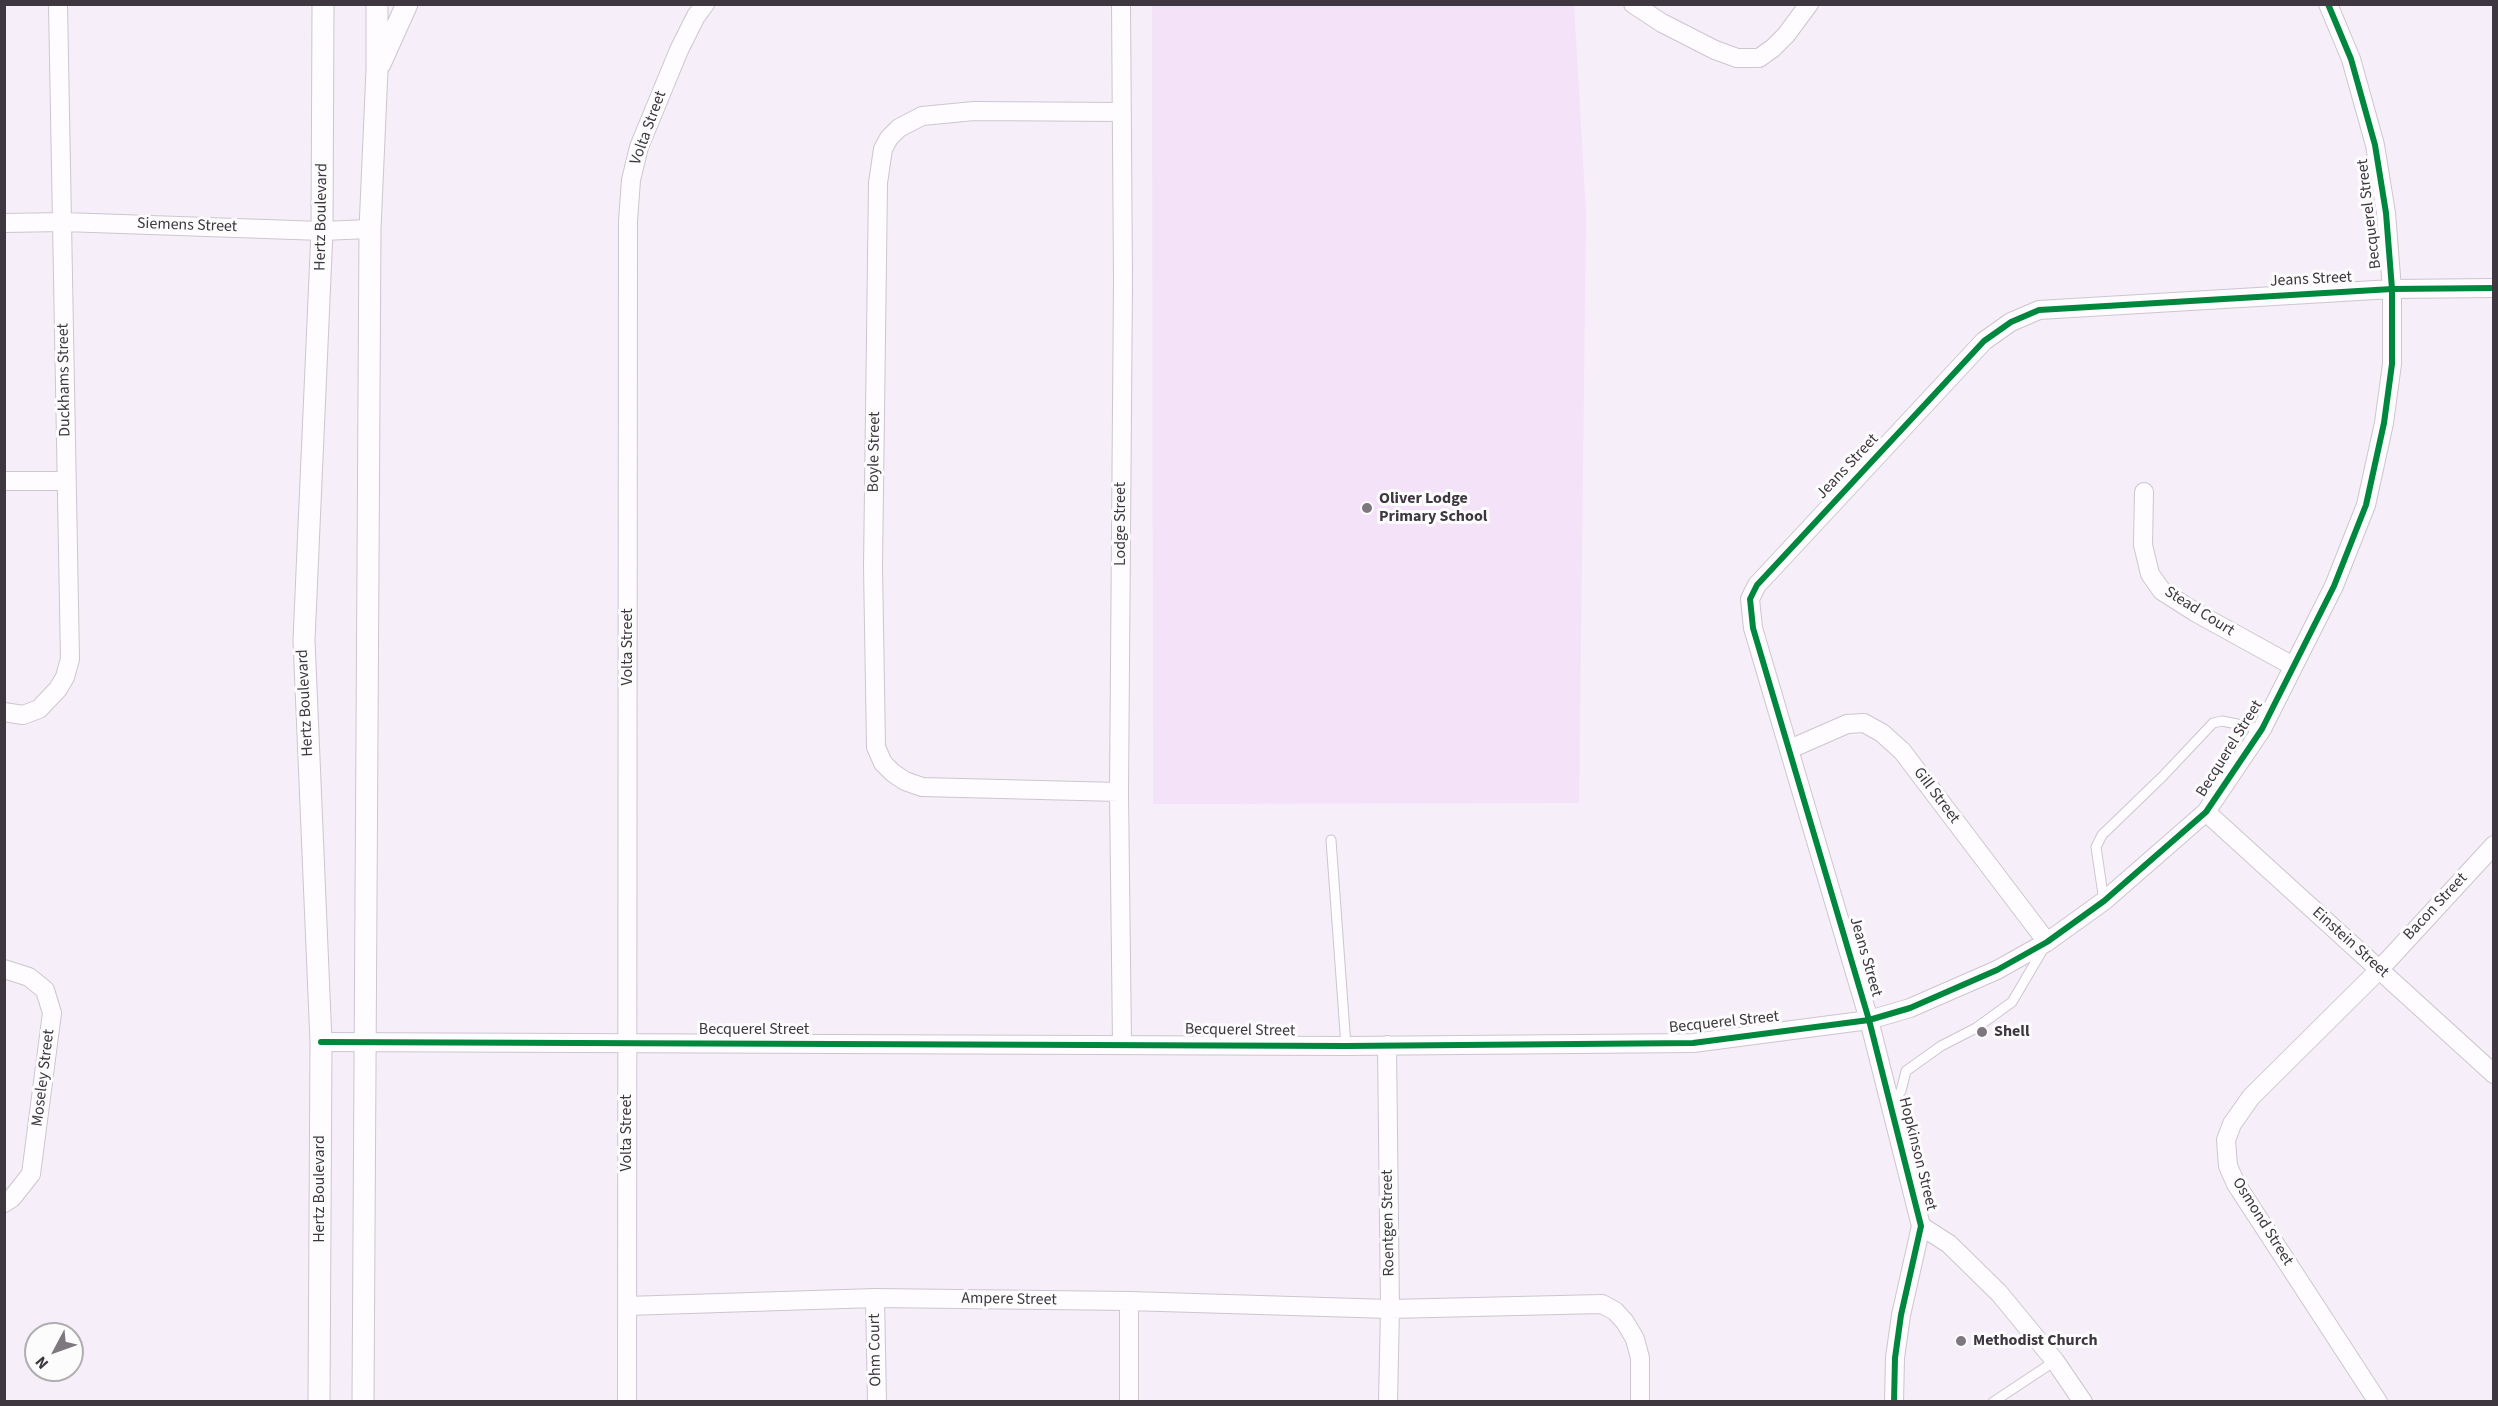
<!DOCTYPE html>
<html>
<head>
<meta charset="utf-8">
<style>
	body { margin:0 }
	#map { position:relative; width:2498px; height:1406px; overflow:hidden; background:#f6eef8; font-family:"Source Sans 3",sans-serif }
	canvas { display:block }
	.frame { position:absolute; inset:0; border:6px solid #3e3740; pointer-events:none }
	.north { position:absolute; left:24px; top:1322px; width:60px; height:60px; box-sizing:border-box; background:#fcfcfc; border:2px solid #b0adb1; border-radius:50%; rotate:229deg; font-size:16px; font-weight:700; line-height:24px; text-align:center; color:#3e3740 }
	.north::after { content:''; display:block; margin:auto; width:21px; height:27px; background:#7e7780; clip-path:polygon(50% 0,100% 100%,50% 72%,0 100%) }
</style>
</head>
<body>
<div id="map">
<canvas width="2498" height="1406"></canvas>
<div class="frame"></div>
<div class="north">N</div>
</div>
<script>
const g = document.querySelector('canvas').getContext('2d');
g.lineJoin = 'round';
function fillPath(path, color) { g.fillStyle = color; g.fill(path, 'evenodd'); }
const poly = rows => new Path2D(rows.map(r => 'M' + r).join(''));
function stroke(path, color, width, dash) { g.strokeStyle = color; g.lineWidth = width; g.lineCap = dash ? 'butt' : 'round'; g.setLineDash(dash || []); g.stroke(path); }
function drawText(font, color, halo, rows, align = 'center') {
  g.font = font + ' "Source Sans 3",sans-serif'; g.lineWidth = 6; g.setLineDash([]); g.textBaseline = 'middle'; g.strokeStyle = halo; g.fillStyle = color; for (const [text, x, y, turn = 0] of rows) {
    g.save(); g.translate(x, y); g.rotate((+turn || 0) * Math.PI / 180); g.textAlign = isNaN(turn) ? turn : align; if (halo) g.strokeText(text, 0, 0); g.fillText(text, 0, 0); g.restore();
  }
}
const built = poly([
	[1152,5,1574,5,1586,213,1579,803,1153,804]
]);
const service = poly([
	[1331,840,1346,1046],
	[2104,901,2096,847,2102,835,2163,776,2213,723,2222,721,2262,729],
	[1892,1106,1901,1091,1906,1071,1941,1046,1976,1028,2012,1002,2045,946],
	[1993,1402,2055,1361]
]);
const minor = poly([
	[1121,4,1123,279,1119,792,1122,1043],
	[1633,4,1662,23,1715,50,1737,58,1759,58,1773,48,1786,35,1809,4],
	[4,223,64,222,322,231,370,229],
	[4,481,66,481],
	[2144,492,2143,545,2150,574,2162,591,2195,612,2293,666],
	[4,712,23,715,39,709,58,689,65,677,70,659,58,4],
	[1790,749,1847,724,1864,723,1882,733,1902,751,2047,942],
	[1119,792,922,787,905,781,893,773,883,763,876,747,873,566,878,183,883,149,889,138,899,128,922,116,974,111,1122,112],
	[2206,812,2494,1074],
	[4,969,29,977,45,990,52,1013,31,1174,12,1198,4,1203],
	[321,1042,1346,1046,1693,1043,1869,1020,1910,1008,1997,970,2047,942,2104,901,2206,812,2262,729,2334,586,2366,505,2384,423,2392,364,2392,289,2386,213,2375,145,2351,59,2328,4],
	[1387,1045,1390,1309,1388,1402],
	[1921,1226,1949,1244,1999,1293,2055,1361,2083,1402],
	[875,1298,877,1402],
	[627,1306,875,1298,1129,1301,1390,1309,1602,1304,1615,1311,1625,1322,1635,1339,1640,1358,1640,1402],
	[627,1402,628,221,631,180,639,147,679,50,696,16,705,4],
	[1129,1402,1129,1301],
	[1894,1402,1895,1358,1901,1315,1921,1226,1869,1020,1753,628,1750,599,1757,585,1984,341,2011,322,2039,310,2392,289,2494,288],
	[2378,1402,2236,1184,2228,1166,2226,1140,2232,1124,2251,1097,2379,970,2494,845]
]);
const tertiary = poly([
	[380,64,407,4],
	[319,1402,321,1042,304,640,322,231,323,4],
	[363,1402,370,229,377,70,377,4]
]);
const cycleway = poly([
	[321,1042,1346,1046,1693,1043,1869,1020,1910,1008,1997,970,2047,942,2104,901,2206,812,2262,729,2334,586,2366,505,2384,423,2392,364,2392,289,2386,213,2375,145,2351,59,2328,4],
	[1894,1402,1895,1358,1901,1315,1921,1226,1869,1020,1753,628,1750,599,1757,585,1984,341,2011,322,2039,310,2392,289,2494,288]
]);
const markers = [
	[1367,508,6,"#7e7780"],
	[1982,1032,6,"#7e7780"],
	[1961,1341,6,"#7e7780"]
];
const streetNames = [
	["Volta Street",649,128,-70],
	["Becquerel Street",2370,214,-97],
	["Hertz Boulevard",322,217,-89],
	["Siemens Street",187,226,2],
	["Jeans Street",2311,280,-3],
	["Duckhams Street",65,380,-91],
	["Boyle Street",875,452,-89],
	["Jeans Street",1848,467,-47],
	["Lodge Street",1121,524,-90],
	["Stead Court",2199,612,32],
	["Volta Street",628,647,-90],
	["Hertz Boulevard",306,703,-93],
	["Becquerel Street",2230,749,-58],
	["Gill Street",1936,796,53],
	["Bacon Street",2436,907,-47],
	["Einstein Street",2350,943,42],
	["Jeans Street",1865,957,74],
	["Becquerel Street",1724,1023,-6],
	["Becquerel Street",754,1030],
	["Becquerel Street",1240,1031,1],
	["Moseley Street",44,1078,-83],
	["Volta Street",627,1133,-90],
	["Hopkinson Street",1917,1154,76],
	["Hertz Boulevard",320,1189,-90],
	["Osmond Street",2262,1222,58],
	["Roentgen Street",1389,1223,-91],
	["Ampere Street",1009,1300,1],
	["Ohm Court",876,1350,-91]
];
const poiNames = [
	["Oliver Lodge",1379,499],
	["Primary School",1379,517],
	["Shell",1994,1032],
	["Methodist Church",1973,1341]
];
fillPath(built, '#f4e2f9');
stroke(service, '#cdc5cf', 11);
stroke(minor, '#cdc5cf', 20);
stroke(tertiary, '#cdc5cf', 23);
stroke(service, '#fefcfe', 9);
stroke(minor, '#fefcfe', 18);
stroke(tertiary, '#fefcfe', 21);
stroke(cycleway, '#00873e', 6);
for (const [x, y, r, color] of markers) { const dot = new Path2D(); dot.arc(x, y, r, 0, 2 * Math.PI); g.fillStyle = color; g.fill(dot); stroke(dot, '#fcfcfc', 2); }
drawText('16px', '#3e3740', '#fcfcfc', streetNames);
drawText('bold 16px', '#3e3740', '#fcfcfc', poiNames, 'left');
</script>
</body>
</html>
